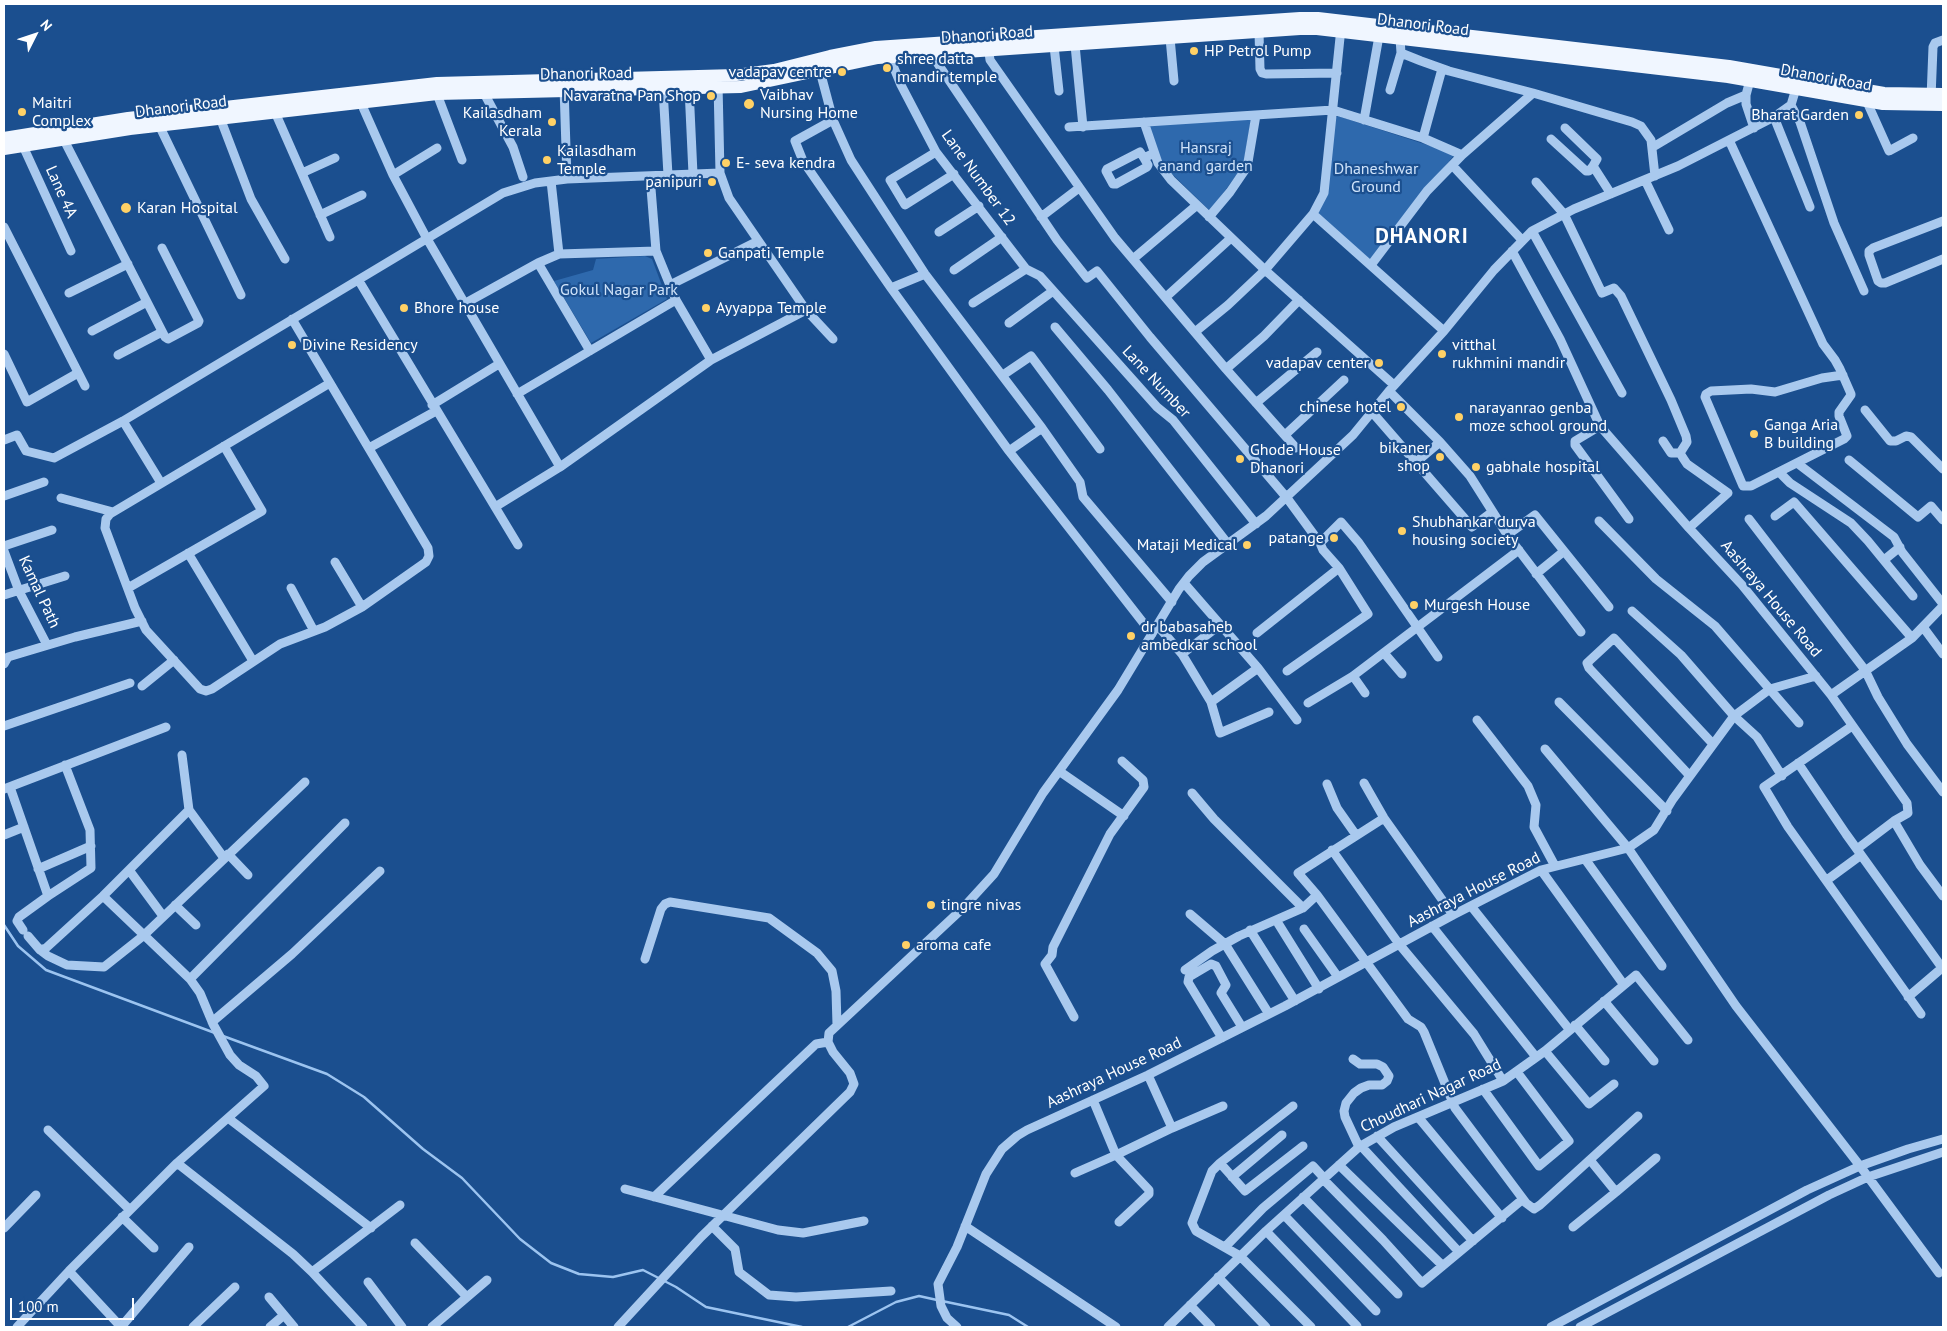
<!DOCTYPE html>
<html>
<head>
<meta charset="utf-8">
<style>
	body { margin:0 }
	#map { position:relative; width:1947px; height:1331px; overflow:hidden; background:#1b4f8f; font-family:"PT Sans",sans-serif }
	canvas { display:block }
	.frame { position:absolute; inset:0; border:5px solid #fff; pointer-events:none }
	.north { position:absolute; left:10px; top:10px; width:50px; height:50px; -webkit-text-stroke:4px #1b4f8f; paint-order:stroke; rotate:49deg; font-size:14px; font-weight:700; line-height:20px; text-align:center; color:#fff }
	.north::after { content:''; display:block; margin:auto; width:18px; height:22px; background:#fff; clip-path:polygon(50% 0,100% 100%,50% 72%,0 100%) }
	.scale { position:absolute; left:10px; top:1298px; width:124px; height:22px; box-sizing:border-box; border:2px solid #fff; border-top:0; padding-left:6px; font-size:15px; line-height:18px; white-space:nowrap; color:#fff; -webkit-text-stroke:4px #1b4f8f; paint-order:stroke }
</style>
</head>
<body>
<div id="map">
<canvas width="1947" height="1331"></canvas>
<div class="frame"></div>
<div class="north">N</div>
<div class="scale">100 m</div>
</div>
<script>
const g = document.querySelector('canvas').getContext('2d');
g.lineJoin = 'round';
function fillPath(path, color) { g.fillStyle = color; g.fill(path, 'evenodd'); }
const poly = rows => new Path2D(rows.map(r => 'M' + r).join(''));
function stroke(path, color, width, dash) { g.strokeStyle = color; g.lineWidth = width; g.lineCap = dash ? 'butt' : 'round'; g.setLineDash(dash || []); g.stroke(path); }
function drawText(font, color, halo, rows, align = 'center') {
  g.font = font + ' "PT Sans",sans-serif'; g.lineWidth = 4.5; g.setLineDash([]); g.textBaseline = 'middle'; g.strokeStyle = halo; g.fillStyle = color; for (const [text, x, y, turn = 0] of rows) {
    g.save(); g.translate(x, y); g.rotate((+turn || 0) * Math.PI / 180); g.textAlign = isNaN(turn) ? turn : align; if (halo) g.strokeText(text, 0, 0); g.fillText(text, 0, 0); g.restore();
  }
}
const green = poly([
	[1338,116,1455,154,1370,260,1318,214,1330,173,1335,118],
	[1251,119,1243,166,1210,211,1160,162,1149,125],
	[645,256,652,259,667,299,591,343,554,281,593,270,596,259]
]);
const stream = poly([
	[4,925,18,946,46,970,215,1033],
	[223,1036,327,1074,364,1097,423,1149,462,1178,520,1239,551,1263,579,1274,613,1277,643,1270,676,1287,706,1307,802,1327],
	[942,1301,1009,1315,1028,1327],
	[848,1327,896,1302,919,1296,937,1300]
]);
const minor = poly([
	[1259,32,1260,69,1262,73,1266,74,1337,73],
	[1170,38,1174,81],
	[1400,38,1401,53,1421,61,1449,71,1533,93],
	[988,45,990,60,1115,238,1226,369,1296,448],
	[1075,45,1083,127],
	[1054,46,1059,91],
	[934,49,936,61,1057,240,1087,278,1097,271,1150,337,1287,498,1320,543,1323,550,1339,568,1368,614,1287,671],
	[890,53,894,68,901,85,936,152,1026,269,1040,276,1157,407,1173,420,1256,524],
	[817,65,820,71,833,120,795,141,803,161,891,288,1009,451,1152,634],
	[1750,80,1746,95,1746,104,1754,128],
	[718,84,720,173,729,198,806,310,833,339],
	[564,87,567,179],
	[689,88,693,174],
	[663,89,668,175],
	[1390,90,1401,53],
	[484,93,513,147,523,177],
	[437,94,462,160],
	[1931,98,1933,47,1935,43,1943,40],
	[1867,102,1889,151,1913,138],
	[361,103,393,175,426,237,560,467],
	[1791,105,1800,122,1834,223,1864,291],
	[275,112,330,237],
	[219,115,251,199,285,259],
	[1774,117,1810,207],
	[833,120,851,160,925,274,1042,428,1080,482,1083,497,1172,602],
	[1364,120,1379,36],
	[1144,122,1158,163,1171,180,1265,270,1394,385],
	[159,125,241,295],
	[1069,127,1333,110,1423,138,1462,155],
	[1565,128,1597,159,1593,166],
	[1423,138,1442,69],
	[1551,139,1586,171,1589,171,1593,166,1611,194],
	[64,140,165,337,168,339,198,323,199,321,162,248],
	[1729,140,1823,344,1835,360,1840,369,1851,394,1851,395,1839,412,1839,416,1847,436,1844,439,1751,486,1743,486,1705,397,1706,394,1711,391,1751,389,1775,392,1822,378,1843,375],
	[23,146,71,251],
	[1653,147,1727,103,1746,95],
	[936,152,890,180,905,205,954,174],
	[1144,158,1148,165,1147,167,1116,184,1113,184,1106,171,1107,169,1140,152,1144,158,1154,153],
	[1452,165,1522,240],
	[302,173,335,158],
	[393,175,437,148],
	[650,176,656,251,676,300,711,360],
	[1645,180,1669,230],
	[551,181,559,254],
	[1536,182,1564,214,1602,293,1614,288,1621,296,1671,400,1686,436,1687,442,1680,453,1683,458,1687,464,1728,493,1689,528],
	[1313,214,1444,331],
	[320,215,362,195],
	[1041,217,1079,188],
	[1209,217,1230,192,1245,170,1248,162,1256,115],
	[1943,221,1873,248,1869,251,1869,255,1878,281,1881,283,1885,283,1943,259],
	[4,227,85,386],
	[1532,231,1622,393],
	[939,232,979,206],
	[1512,251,1560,339,1600,426,1689,528,1742,585,1831,695,1907,803,1908,813,1894,821,1920,865,1943,896],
	[1133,259,1197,205],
	[538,263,590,351],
	[1371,265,1427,191,1462,155,1533,93,1632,122,1641,126,1651,140,1655,176],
	[954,270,1002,237],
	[359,281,518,545],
	[670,285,758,241],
	[891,288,925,274],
	[69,293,128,264],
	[1166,297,1231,238],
	[973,303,1026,269],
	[464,304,538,263,559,254,656,251],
	[292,319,428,548,429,556,426,562,362,607,325,627,280,644,212,689,206,691,200,689,146,630,135,608,105,528,106,519,110,514,330,383],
	[1009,323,1053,291],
	[1055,327,1108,390,1228,544],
	[92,331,147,302],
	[1195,332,1228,305,1265,270,1313,214,1324,193,1341,28],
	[4,354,27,402,78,373],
	[118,355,162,332],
	[1226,369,1264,336,1299,300],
	[1003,375,1031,356,1100,449],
	[1389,391,1440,442,1470,476,1508,536,1581,632],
	[517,394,676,300],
	[1256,403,1317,352],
	[432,405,499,364],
	[1865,410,1890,441,1896,441,1906,436,1911,437,1943,469],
	[1372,412,1472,527,1492,512],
	[123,421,161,483],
	[1600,426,1575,441,1575,445,1629,519],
	[1285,435,1344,380],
	[4,440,17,435,26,451,54,458,123,421,503,193,535,183,567,179,720,173],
	[1663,441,1671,453,1680,453],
	[369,448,436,411],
	[1009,451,1042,428],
	[1849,460,1918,517,1931,506,1943,520],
	[1415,463,1440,442],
	[1797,463,1894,537,1902,552,1943,604],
	[1779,472,1790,483,1851,523,1868,541,1913,596],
	[4,496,44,482],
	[61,498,113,512],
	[495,507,560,467,711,360,806,310],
	[1775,516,1794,502,1912,638],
	[1749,519,1865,670,1878,697,1907,744,1943,792],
	[1599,521,1656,579,1715,626,1799,723],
	[1507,535,1535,515,1609,607],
	[1320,543,1341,522,1359,543,1438,657],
	[4,546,52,530],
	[4,551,19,591,47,645],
	[188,553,253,661],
	[1884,560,1900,547],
	[335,562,362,607],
	[1536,574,1563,552],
	[1184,583,1258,668,1297,720],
	[128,588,262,511,224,446],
	[291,588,314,631],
	[4,595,65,576],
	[1632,611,1681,655,1734,716,1757,737,1782,776],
	[1157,625,1182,654,1211,702,1220,733,1269,712],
	[1923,627,1943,654],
	[1257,633,1339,568],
	[1384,653,1402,674],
	[1182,654,1220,625],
	[4,664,8,657,75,637,142,621],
	[1353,676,1365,693],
	[142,686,174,660],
	[1831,695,1912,638,1943,606],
	[1211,702,1258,668],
	[1559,702,1667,811],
	[1308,703,1353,676,1519,550],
	[1477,720,1528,786,1536,805,1534,827,1555,866],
	[4,726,130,683],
	[1852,726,1764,787,1788,827,1921,1014],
	[1545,749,1628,848,1736,1006,1860,1166,1939,1273],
	[182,755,189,810,224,858],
	[1798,763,1846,834,1943,969],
	[1059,771,1124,816],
	[1690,776,1589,668,1587,663,1614,638,1713,744],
	[1364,783,1384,818,1453,915],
	[1327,784,1337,808,1356,835],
	[10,787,48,896,91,868,90,830,65,765],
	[4,789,166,727],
	[1192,793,1214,819,1303,908],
	[1384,818,1298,873,1317,895,1408,1019,1421,1027,1424,1032,1455,1108,1526,1203,1534,1209,1540,1205,1638,1116],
	[4,835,24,827],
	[1857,849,1894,821],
	[1332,850,1399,944,1474,1034,1503,1081],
	[228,854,248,875],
	[1585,859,1662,966],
	[38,869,91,846],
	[129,870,163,916],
	[1541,870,1624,985],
	[1827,880,1861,855],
	[175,905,196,925],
	[1471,906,1569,1029],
	[1190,914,1225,944,1269,1014],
	[1276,920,1319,989],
	[1432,926,1536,1057],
	[1304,929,1338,977],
	[23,930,17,921,19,917,48,896],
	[1250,930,1295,1001],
	[28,936,40,950,46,948,103,896,189,810],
	[40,950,48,956,67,965,104,967,143,936,305,782],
	[645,959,661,909,665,904,670,902,769,918,817,953,832,971,836,991,837,1025],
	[1185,970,1212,951,1239,936,1303,908,1317,895],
	[190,979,345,823],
	[1908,997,1942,968],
	[1604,1001,1654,1061],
	[1074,1017,1045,964,1052,955,1053,947,1110,834,1144,787,1143,780,1122,761],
	[212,1022,292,954,380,871],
	[1575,1025,1605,1061],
	[1222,1038,1188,982,1189,977,1211,964,1216,966,1226,985,1221,993,1242,1027],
	[1545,1051,1589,1104,1614,1084],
	[1353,1059,1360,1064,1377,1064,1383,1067,1389,1076,1387,1081,1382,1085,1369,1085,1361,1088,1354,1093,1346,1103,1344,1111,1345,1117,1359,1147],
	[1148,1075,1172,1128,1223,1106],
	[1483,1089,1539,1166,1569,1141,1517,1072],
	[1093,1100,1116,1155,1172,1128],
	[1293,1106,1220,1163,1212,1171,1192,1223,1196,1231,1240,1256,1311,1327],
	[1418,1117,1502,1218],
	[228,1118,371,1228],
	[48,1130,130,1210],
	[1377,1136,1473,1241],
	[1361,1146,1459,1252],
	[1590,1160,1616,1192,1656,1158],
	[177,1163,293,1254,312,1272,363,1327],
	[1220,1163,1245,1191,1303,1146],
	[1339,1165,1442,1265],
	[1075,1173,1116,1155,1149,1190,1149,1194,1119,1222],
	[1232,1177,1282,1135],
	[1323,1179,1383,1240,1422,1283,1523,1199],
	[625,1189,778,1230,803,1233,864,1221],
	[654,1197,816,1044,828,1042],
	[1303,1197,1398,1294],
	[1284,1215,1376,1311],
	[122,1217,154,1248],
	[712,1226,735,1249,739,1272,769,1295,796,1297,891,1291],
	[965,1226,1116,1327],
	[1573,1227,1616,1192],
	[4,1228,36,1195],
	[1266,1231,1357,1326],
	[415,1243,467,1297],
	[1225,1247,1263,1208,1313,1166,1324,1178],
	[69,1271,121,1327],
	[312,1272,400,1205],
	[1218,1277,1266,1327],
	[368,1282,402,1327],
	[269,1297,294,1327],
	[1190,1305,1211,1327],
	[17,1327,69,1271,177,1163,264,1086,256,1076,239,1065,230,1055,213,1024,200,993,190,979,103,896],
	[121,1327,189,1247],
	[193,1327,235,1287],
	[270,1327,284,1315],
	[432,1327,487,1280],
	[618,1327,701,1237,850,1092,854,1084,850,1073,833,1052,828,1042,829,1033,962,909,994,874,1043,793,1118,690,1179,589,1189,576,1203,562,1266,516,1353,435,1389,391,1444,331,1494,270,1532,231,1574,209,1678,166,1774,117,1791,105,1797,85],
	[957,1327,947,1318,941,1306,938,1284,957,1247,986,1174,1002,1149,1017,1136,1027,1130,1148,1075,1285,1006,1453,915,1541,870,1628,848,1654,830,1673,799,1734,716,1770,689,1816,676],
	[1168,1327,1266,1231,1359,1147,1394,1127,1503,1081,1545,1051,1636,975,1688,1040],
	[1551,1327,1807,1190,1860,1166,1908,1149,1943,1139],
	[1580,1327,1829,1195,1868,1177,1943,1152]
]);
const major = poly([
	[4,138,128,118,437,83,736,75,774,70,830,56,876,47,1300,18,1318,18,1729,66,1884,93,1943,94],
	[4,149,130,129,437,94,741,87,878,58,1300,29,1317,29,1728,77,1883,104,1943,105]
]);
const markers = [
	[1194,51,5,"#ffd166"],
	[887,68,5,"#ffd166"],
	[842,72,5,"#ffd166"],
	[711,96,5,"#ffd166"],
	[749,104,6,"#ffd166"],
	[22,112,5,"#ffd166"],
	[1859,115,5,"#ffd166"],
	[552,122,5,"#ffd166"],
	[547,160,5,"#ffd166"],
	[726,163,5,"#ffd166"],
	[712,182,5,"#ffd166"],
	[126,208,6,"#ffd166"],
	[708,253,5,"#ffd166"],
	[404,308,5,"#ffd166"],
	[706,308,5,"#ffd166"],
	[292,345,5,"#ffd166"],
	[1442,354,5,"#ffd166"],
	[1379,363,5,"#ffd166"],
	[1401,407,5,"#ffd166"],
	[1459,417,5,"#ffd166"],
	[1754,434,5,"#ffd166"],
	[1440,457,5,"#ffd166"],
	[1240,459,5,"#ffd166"],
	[1476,467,5,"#ffd166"],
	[1402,531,5,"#ffd166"],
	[1334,538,5,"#ffd166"],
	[1247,545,5,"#ffd166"],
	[1414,605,5,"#ffd166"],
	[1131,636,5,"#ffd166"],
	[931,905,5,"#ffd166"],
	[906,945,5,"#ffd166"]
];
const streetNames = [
	["Dhanori Road",1423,25,7],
	["Dhanori Road",987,35,-4],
	["Dhanori Road",586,74,-1],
	["Dhanori Road",1826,78,10],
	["Dhanori Road",181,107,-7],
	["Lane Number 12",978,178,54],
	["Lane 4A",61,192,66],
	["Lane Number",1156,382,47],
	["Kamal Path",39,592,65],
	["Aashraya House Road",1771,599,50],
	["Aashraya House Road",1474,890,-27],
	["Aashraya House Road",1114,1073,-25],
	["Choudhari Nagar Road",1431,1096,-25]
];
const poiNames = [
	["HP Petrol Pump",1204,51],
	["shree datta",897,59],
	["mandir temple",897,77],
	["vadapav centre",832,72,"right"],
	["Vaibhav",760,95],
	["Nursing Home",760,113],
	["Navaratna Pan Shop",701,96,"right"],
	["Maitri",32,103],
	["Complex",32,121],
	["Kailasdham",542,113,"right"],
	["Kerala",542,131,"right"],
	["Bharat Garden",1849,115,"right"],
	["Kailasdham",557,151],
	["Temple",557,169],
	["E- seva kendra",736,163],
	["panipuri",702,182,"right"],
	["Karan Hospital",137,208],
	["Ganpati Temple",718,253],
	["Bhore house",414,308],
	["Ayyappa Temple",716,308],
	["Divine Residency",302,345],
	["vitthal",1452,345],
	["rukhmini mandir",1452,363],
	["vadapav center",1369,363,"right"],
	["chinese hotel",1391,407,"right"],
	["narayanrao genba",1469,408],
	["moze school ground",1469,426],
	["Ganga Aria",1764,425],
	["B building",1764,443],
	["bikaner",1430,448,"right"],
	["shop",1430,466,"right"],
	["Ghode House",1250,450],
	["Dhanori",1250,468],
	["gabhale hospital",1486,467],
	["Shubhankar durva",1412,522],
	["housing society",1412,540],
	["patange",1324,538,"right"],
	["Mataji Medical",1237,545,"right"],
	["Murgesh House",1424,605],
	["dr babasaheb",1141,627],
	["ambedkar school",1141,645],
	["tingre nivas",941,905],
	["aroma cafe",916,945]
];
const parkNames = [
	["Hansraj",1206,148],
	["anand garden",1206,166],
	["Dhaneshwar",1376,169],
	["Ground",1376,187],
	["Gokul Nagar Park",619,290]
];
const districtNames = [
	["DHANORI",1422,237]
];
fillPath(green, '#2e69ad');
stroke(stream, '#9cc4f0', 2.5);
stroke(minor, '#a9c9ee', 9);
stroke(major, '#f0f6ff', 12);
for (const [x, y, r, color] of markers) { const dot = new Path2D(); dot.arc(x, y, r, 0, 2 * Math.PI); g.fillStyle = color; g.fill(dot); stroke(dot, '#1b4f8f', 2); }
drawText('16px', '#fff', '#1b4f8f', streetNames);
drawText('16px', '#fff', '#1b4f8f', poiNames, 'left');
drawText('16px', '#cfe3fa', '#1b4f8f', parkNames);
g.letterSpacing = '1px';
drawText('bold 21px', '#fff', '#1b4f8f', districtNames);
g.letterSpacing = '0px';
</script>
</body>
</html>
